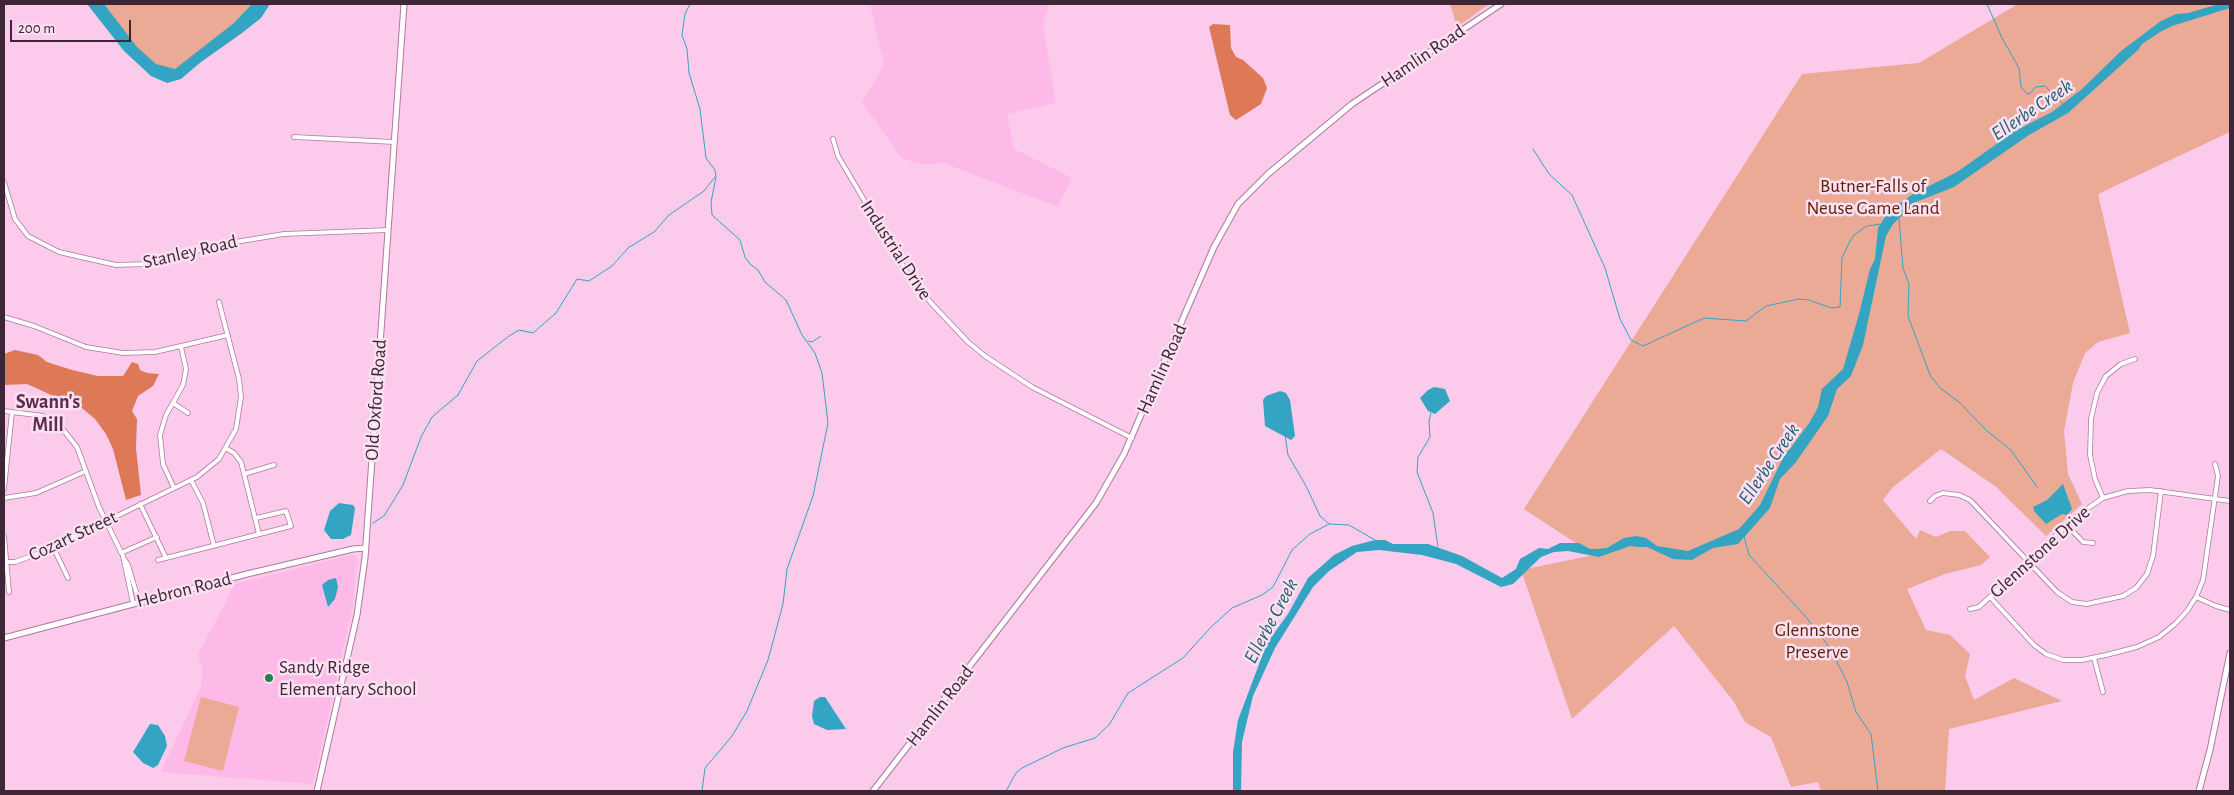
<!DOCTYPE html>
<html>
<head>
<meta charset="utf-8">
<style>
	body { margin:0 }
	#map { position:relative; width:2234px; height:795px; overflow:hidden; background:#fccaeb; font-family:"Alegreya Sans",sans-serif }
	canvas { display:block }
	.frame { position:absolute; inset:0; border:5px solid #3d2636; pointer-events:none }
	.scale { position:absolute; left:10px; top:20px; width:121px; height:22px; box-sizing:border-box; border:2px solid #3d2636; border-top:0; padding-left:6px; font-size:15px; line-height:18px; white-space:nowrap; color:#3d2636; -webkit-text-stroke:4px #fae0f1; paint-order:stroke }
</style>
</head>
<body>
<div id="map">
<canvas width="2234" height="795"></canvas>
<div class="frame"></div>
<div class="scale">200 m</div>
</div>
<script>
const g = document.querySelector('canvas').getContext('2d');
g.lineJoin = 'round';
function fillPath(path, color) { g.fillStyle = color; g.fill(path, 'evenodd'); }
const poly = rows => new Path2D(rows.map(r => 'M' + r).join(''));
function stroke(path, color, width, dash) { g.strokeStyle = color; g.lineWidth = width; g.lineCap = dash ? 'butt' : 'round'; g.setLineDash(dash || []); g.stroke(path); }
function drawText(font, color, halo, rows, align = 'center') {
  g.font = font + ' "Alegreya Sans",sans-serif'; g.lineWidth = 5; g.setLineDash([]); g.textBaseline = 'middle'; g.strokeStyle = halo; g.fillStyle = color; for (const [text, x, y, turn = 0] of rows) {
    g.save(); g.translate(x, y); g.rotate((+turn || 0) * Math.PI / 180); g.textAlign = isNaN(turn) ? turn : align; if (halo) g.strokeText(text, 0, 0); g.fillText(text, 0, 0); g.restore();
  }
}
const built = poly([
	[870,4,1049,4,1043,25,1056,103,1007,114,1014,149,1072,178,1058,207,941,162,928,165,902,159,862,102,884,65],
	[351,555,357,556,353,605,313,784,161,772,201,687,202,669,198,655,235,584]
]);
const green = poly([
	[95,4,261,4,183,70,165,76],
	[1450,4,1489,4,1457,27],
	[2018,4,2230,4,2230,132,2098,194,2130,333,2098,342,2085,353,2073,383,2064,431,2068,474,2082,504,2046,536,1995,486,1941,449,1892,488,1883,500,1916,539,1920,530,1936,537,1950,531,1965,531,1990,557,1981,565,1945,574,1907,589,1926,630,1950,635,1970,654,1965,676,1974,700,2014,678,2062,701,1949,729,1945,791,1821,791,1818,782,1791,787,1771,737,1745,722,1734,702,1674,626,1572,719,1521,570,1594,555,1524,509,1802,74,1919,63],
	[201,697,239,707,223,771,184,761]
]);
const forest = poly([
	[1213,24,1230,25,1231,48,1236,57,1243,60,1263,78,1267,88,1261,104,1236,120,1230,115,1209,27],
	[15,350,38,355,47,362,72,370,98,376,123,376,132,362,138,364,140,370,147,373,159,374,153,386,138,396,132,411,137,419,136,448,141,495,126,500,113,449,106,434,95,419,77,404,70,399,60,399,27,384,4,385,4,354]
]);
const water = poly([
	[87,4,104,4,137,47,156,64,175,69,234,23,252,4,270,4,261,18,242,33,201,62,181,79,167,83,151,76,124,51],
	[2219,4,2230,4,2230,8,2172,26,2160,32,2142,44,2138,50,2068,113,2029,135,1954,187,1916,202,1893,224,1886,236,1863,345,1851,376,1837,389,1828,416,1796,462,1780,479,1770,508,1738,544,1713,548,1692,560,1673,559,1647,547,1638,547,1630,546,1599,557,1568,551,1554,552,1541,557,1513,584,1501,587,1456,564,1422,555,1379,550,1357,552,1329,571,1313,587,1275,648,1253,696,1242,742,1241,791,1233,791,1233,752,1238,720,1267,643,1288,614,1308,578,1334,555,1352,546,1375,540,1385,540,1393,544,1428,544,1462,556,1502,578,1516,569,1520,559,1539,548,1548,549,1560,543,1579,543,1590,549,1597,549,1607,548,1624,538,1637,536,1646,538,1657,546,1688,551,1739,529,1760,505,1783,458,1810,422,1818,407,1822,389,1843,369,1859,314,1870,269,1875,259,1878,228,1889,211,1913,194,1957,172,2015,131,2052,112,2082,89,2121,51,2161,21,2176,14,2188,13],
	[1434,387,1445,389,1450,401,1435,414,1428,411,1420,398,1428,390],
	[1280,391,1286,393,1290,400,1295,436,1291,440,1265,426,1263,400,1266,396],
	[2063,484,2072,509,2067,515,2062,514,2046,524,2034,511,2033,507,2047,500],
	[339,503,353,505,355,508,351,535,343,539,331,539,324,530,330,511],
	[336,578,338,587,335,599,328,607,322,585,328,580],
	[820,697,825,697,846,729,827,730,814,724,812,716,814,701],
	[150,724,158,725,165,736,167,746,158,765,153,768,143,763,133,752]
]);
const stream = poly([
	[690,4,685,14,682,35,687,49,689,73,700,109,706,158,715,170,716,177,711,202,712,215,740,240,745,257,750,264,758,270,765,282,786,300,802,335,815,353,822,373,828,423,813,496,787,569,783,604,768,660,747,711,732,736,705,768,702,791],
	[1987,4,2002,38,2019,68,2021,87,2026,93,2030,94,2035,87,2045,86,2064,105],
	[1533,149,1549,174,1572,195,1605,268,1620,319,1631,340,1643,346,1704,318,1746,321,1766,306,1799,299,1809,300,1831,308,1840,307,1842,258,1849,243,1854,235,1867,226,1881,224],
	[1899,219,1903,268,1909,284,1908,316,1930,375,1940,388,1959,402,1987,431,2011,450,2037,487],
	[808,341,812,342,821,336],
	[1431,413,1429,421,1430,437,1418,457,1417,472,1433,513,1438,547],
	[1285,435,1288,455,1306,486,1320,516,1329,524],
	[373,523,384,516,403,485,421,437,432,417,458,395,477,361,509,336,519,330,533,333,556,313,577,279,589,281,612,266,628,248,654,232,669,215,704,191,715,177],
	[1744,537,1749,555,1806,617,1830,648,1847,682,1856,712,1871,734,1878,791],
	[1006,791,1016,773,1022,768,1063,748,1095,738,1109,725,1128,693,1183,658,1210,628,1232,608,1262,595,1273,587,1292,550,1310,534,1329,524,1349,525,1375,540]
]);
const street = poly([
	[294,137,394,142],
	[833,139,838,156,909,276,932,304,968,342,985,356,1032,387,1132,438],
	[4,182,15,219,28,236,59,252,116,265,147,264,223,244,284,234,388,230],
	[4,317,34,326,86,347,123,353,155,352,228,335],
	[173,403,188,413],
	[4,411,43,416,61,427,77,447,99,507,123,556,133,603],
	[227,449,234,453,241,462,259,534],
	[244,474,274,465],
	[191,480,203,503,214,546],
	[174,488,163,464,160,435,166,415,183,385,186,369,181,347],
	[4,489,12,412],
	[4,498,36,493,86,471],
	[2103,498,2095,479,2090,455,2091,419,2097,393,2106,376,2121,364,2135,359],
	[1930,501,1935,496,1943,493,1959,495,1970,500,2057,592,2072,602,2087,604,2123,596,2136,588,2147,574,2153,556,2161,491],
	[140,504,166,558],
	[2067,525,2083,542,2093,543],
	[4,536,9,592],
	[53,547,68,578],
	[121,553,157,537],
	[123,557,128,565,139,602],
	[158,560,291,526,286,511,256,518],
	[4,562,15,562,45,551,197,477,219,459,236,429,241,397,239,379,219,302],
	[1990,597,2034,645,2046,654,2063,660,2082,660,2106,655,2137,647,2159,637,2175,624,2187,611,2196,597,2203,580,2218,476,2215,464],
	[2196,597,2216,606,2230,610],
	[1970,609,1979,607,2078,515,2103,498,2128,491,2150,490,2230,501],
	[2094,658,2103,692]
]);
const secondary = poly([
	[4,638,247,574,353,549,366,548],
	[317,791,357,615,365,558,404,4],
	[873,791,1096,503,1124,454,1214,247,1238,204,1268,174,1352,104,1501,4],
	[2199,791,2210,750,2230,653]
]);
const markers = [
	[269,678,5,"#237f55"]
];
const streetNames = [
	["Hamlin Road",1423,56,-34],
	["Industrial Drive",896,250,57],
	["Stanley Road",190,252,-13],
	["Hamlin Road",1162,369,-66],
	["Old Oxford Road",376,400,-86],
	["Cozart Street",73,536,-25],
	["Glennstone Drive",2040,552,-42],
	["Hebron Road",184,590,-14],
	["Hamlin Road",940,706,-52]
];
const parkNames = [
	["Butner-Falls of",1873,186],
	["Neuse Game Land",1873,208],
	["Glennstone",1817,630],
	["Preserve",1817,652]
];
const poiNames = [
	["Sandy Ridge",279,667],
	["Elementary School",279,689]
];
const waterNames = [
	["Ellerbe Creek",2032,110,-34],
	["Ellerbe Creek",1769,464,-56],
	["Ellerbe Creek",1271,621,-62]
];
const neighbourhoodNames = [
	["Swann's",48,402],
	["Mill",48,425]
];
fillPath(built, '#fdb9e7');
fillPath(green, '#ebaa95');
fillPath(forest, '#dd7957');
fillPath(water, '#33a5c3');
stroke(stream, '#33a5c3', 1);
stroke(street, '#b0789e', 5.5);
stroke(secondary, '#b0789e', 7);
stroke(street, '#fff', 4);
stroke(secondary, '#fff', 5);
for (const [x, y, r, color] of markers) { const dot = new Path2D(); dot.arc(x, y, r, 0, 2 * Math.PI); g.fillStyle = color; g.fill(dot); stroke(dot, '#fae0f1', 2); }
drawText('19px', '#3d2636', '#fae0f1', streetNames);
drawText('19px', '#5e1f07', '#fae0f1', parkNames);
drawText('19px', '#3d2636', '#fae0f1', poiNames, 'left');
drawText('italic 20px', '#235f6f', '#fae0f1', waterNames);
drawText('bold 20px', '#5f2d51', '#fae0f1', neighbourhoodNames);
</script>
</body>
</html>
